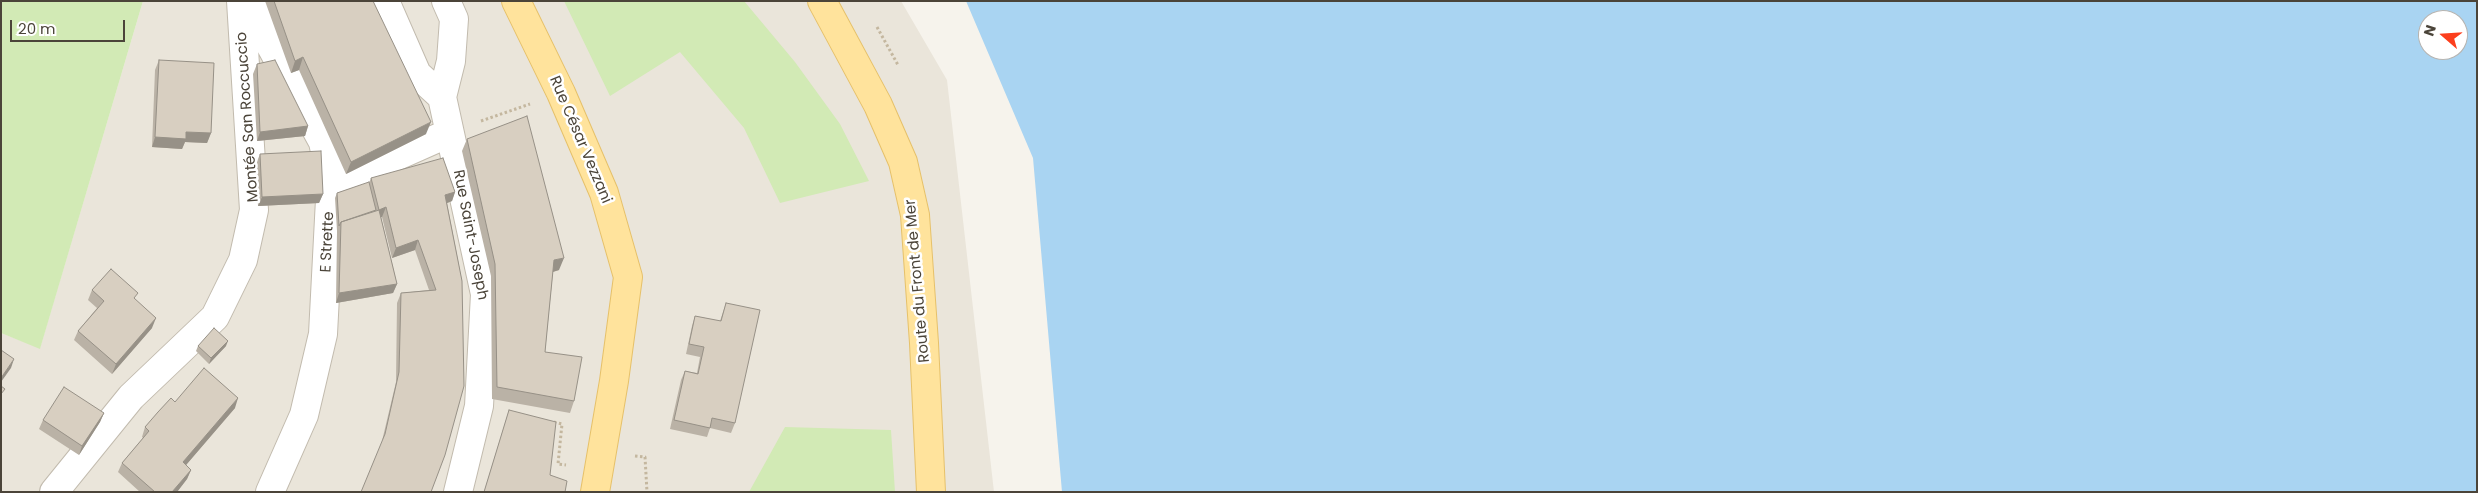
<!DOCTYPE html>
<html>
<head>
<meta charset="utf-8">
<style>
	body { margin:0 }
	#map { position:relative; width:2478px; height:493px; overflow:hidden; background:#f6f3ec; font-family:Poppins,sans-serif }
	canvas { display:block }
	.frame { position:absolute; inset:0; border:2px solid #4b4439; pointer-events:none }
	.north { position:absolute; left:2418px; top:10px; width:50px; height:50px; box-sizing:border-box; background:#fff; border:1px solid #b7b4b0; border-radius:50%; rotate:289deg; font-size:14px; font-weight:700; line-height:20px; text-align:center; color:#4b4439 }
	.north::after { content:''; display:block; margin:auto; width:18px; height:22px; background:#fc3f1d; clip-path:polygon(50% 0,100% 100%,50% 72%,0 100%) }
	.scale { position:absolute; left:10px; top:20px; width:115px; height:22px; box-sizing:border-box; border:2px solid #4b4439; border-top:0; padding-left:6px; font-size:15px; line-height:18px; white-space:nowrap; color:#4b4439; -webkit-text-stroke:4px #fff; paint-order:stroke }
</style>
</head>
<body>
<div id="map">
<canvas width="2478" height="493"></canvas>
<div class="frame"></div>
<div class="north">N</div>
<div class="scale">20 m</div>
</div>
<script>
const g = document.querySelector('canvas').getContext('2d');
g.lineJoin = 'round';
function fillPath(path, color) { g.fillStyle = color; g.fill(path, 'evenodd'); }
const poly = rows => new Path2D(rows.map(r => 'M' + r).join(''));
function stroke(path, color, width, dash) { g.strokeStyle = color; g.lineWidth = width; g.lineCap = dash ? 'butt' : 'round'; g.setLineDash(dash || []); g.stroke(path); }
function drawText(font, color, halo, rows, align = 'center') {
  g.font = font + ' Poppins,sans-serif'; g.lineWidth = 5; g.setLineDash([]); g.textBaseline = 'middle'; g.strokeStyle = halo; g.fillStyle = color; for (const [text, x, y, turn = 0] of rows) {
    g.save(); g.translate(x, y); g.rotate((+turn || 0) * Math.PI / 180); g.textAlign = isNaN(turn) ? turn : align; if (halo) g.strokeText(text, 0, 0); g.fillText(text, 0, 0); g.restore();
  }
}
const residential = poly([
	[143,1,901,1,947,80,994,492,1,492,1,333,40,348]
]);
const green = poly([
	[1,1,143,1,40,349,1,333],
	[564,1,744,1,795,62,840,124,869,181,780,203,744,128,680,52,610,96],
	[785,427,891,430,895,492,749,492]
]);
const water = poly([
	[966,1,2477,1,2477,492,1062,492,1033,158],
	[2428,20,2458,20,2458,50,2428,50]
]);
const path = poly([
	[877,27,898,65],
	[481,121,530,104],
	[554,422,562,424,558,464,566,465],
	[635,456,645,457,647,492]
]);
const minor = poly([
	[251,1,261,28,323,142,331,180,323,334,304,415,270,492],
	[385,1,417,74,442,97],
	[446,1,454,19,451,61,442,97,485,294,479,406,458,492],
	[331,180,359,173,449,133],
	[54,492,131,397,215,317,243,260,254,210,241,1]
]);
const major = poly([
	[516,1,561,93,604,193,628,277,614,381,595,492],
	[822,1,878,105,903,162,915,215,924,343,931,492]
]);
const wall = poly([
	[265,1,373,1,426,134,346,174,299,70,291,73],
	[159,60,211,133,207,143,185,142,182,149,152,147,155,70],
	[257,64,308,126,305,136,257,141,253,74],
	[467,139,559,270,553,272,545,352,574,401,570,413,492,399,491,276,462,151],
	[260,154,323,194,319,203,258,206,256,164],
	[371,178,455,192,452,201,447,203,462,281,382,441,396,382,397,303,401,293,429,290,415,250,392,258,382,217,381,217,397,284,393,293,336,303,337,231,335,198,337,193,369,183],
	[92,290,136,300,152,328,112,374,74,340,78,331,97,308,88,300],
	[726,303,735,423,731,433,710,428,707,437,670,429,681,380,685,371,697,373,700,357,686,354,692,326,695,316,720,321],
	[198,346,226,346,209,364,196,351],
	[175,402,235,408,186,465,191,470,187,479,177,492,140,492,118,472,122,463,143,438,142,437,145,427],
	[509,410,550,475,565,492,484,492],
	[104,413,100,422,79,455,39,429,43,420]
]);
const shadedWall = poly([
	[303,57,299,70,291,73,295,61],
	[431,122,426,134,346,174,351,162],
	[308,126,305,136,257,141,260,132],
	[186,132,211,133,207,143,185,142,182,149,152,147,155,137],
	[455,192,452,201,442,205,445,195],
	[323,194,319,203,258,206,262,197],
	[386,207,382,217,375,219,379,210],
	[418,240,415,250,392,258,396,248],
	[564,258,559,270,549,273,554,260],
	[397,284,393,293,336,303,339,293],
	[156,318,152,328,112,374,116,364],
	[228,341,226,346,209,364,211,358],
	[14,359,11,368,1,382,1,378],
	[238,398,235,408,180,472,183,462],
	[104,413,100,422,79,455,82,446],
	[191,470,187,479,177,492,172,492]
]);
const building = poly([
	[274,1,373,1,431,122,351,162,303,57,295,61,274,1],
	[159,60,214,63,211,133,186,132,186,139,155,137,159,60],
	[275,60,308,126,260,132,257,64,275,60],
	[527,116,564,258,554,260,545,352,582,357,574,401,497,387,495,264,467,139,527,116],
	[321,151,323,194,262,197,260,154,321,151],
	[443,158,455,192,445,195,462,281,464,386,445,455,431,492,361,492,385,434,399,372,401,293,436,290,418,240,396,248,386,207,379,210,397,284,339,293,341,222,379,210,371,178,443,158],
	[369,182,376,210,341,222,339,226,337,193,369,182],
	[111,269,138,293,134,298,156,318,116,364,78,331,104,301,92,290,111,269],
	[726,303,760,310,735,423,712,418,710,428,674,420,685,371,698,374,704,347,689,344,695,316,721,321,726,303],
	[214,328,228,341,211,358,198,346,214,328],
	[1,350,14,359,1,378,1,350],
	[204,368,238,398,183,462,191,470,172,492,155,492,122,463,149,431,145,427,158,412,171,398,175,402,204,368],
	[1,386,5,389,1,394,1,386],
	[64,387,104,413,82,446,43,420,64,387],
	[509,410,556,422,550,475,567,481,565,492,484,492,509,410]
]);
const streetNames = [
	["Montée San Roccuccio",248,117,-94],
	["Rue César Vezzani",580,140,67],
	["Rue Saint-Joseph",470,235,79],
	["E Strette",328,242,-87],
	["Route du Front de Mer",918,281,-95]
];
fillPath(residential, '#eae5da');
fillPath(green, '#d2eab5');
fillPath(water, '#a9d4f2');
stroke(minor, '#c2bbae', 30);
stroke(major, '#e6c16a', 30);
stroke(path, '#c4b79f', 3, [2.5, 2.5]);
stroke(minor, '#fff', 28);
stroke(major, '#ffe39c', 28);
fillPath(wall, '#bab2a6');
fillPath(shadedWall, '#979187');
fillPath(building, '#d8cfc1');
stroke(building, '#979187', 1);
drawText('15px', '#4b4439', '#fff', streetNames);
</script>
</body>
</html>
